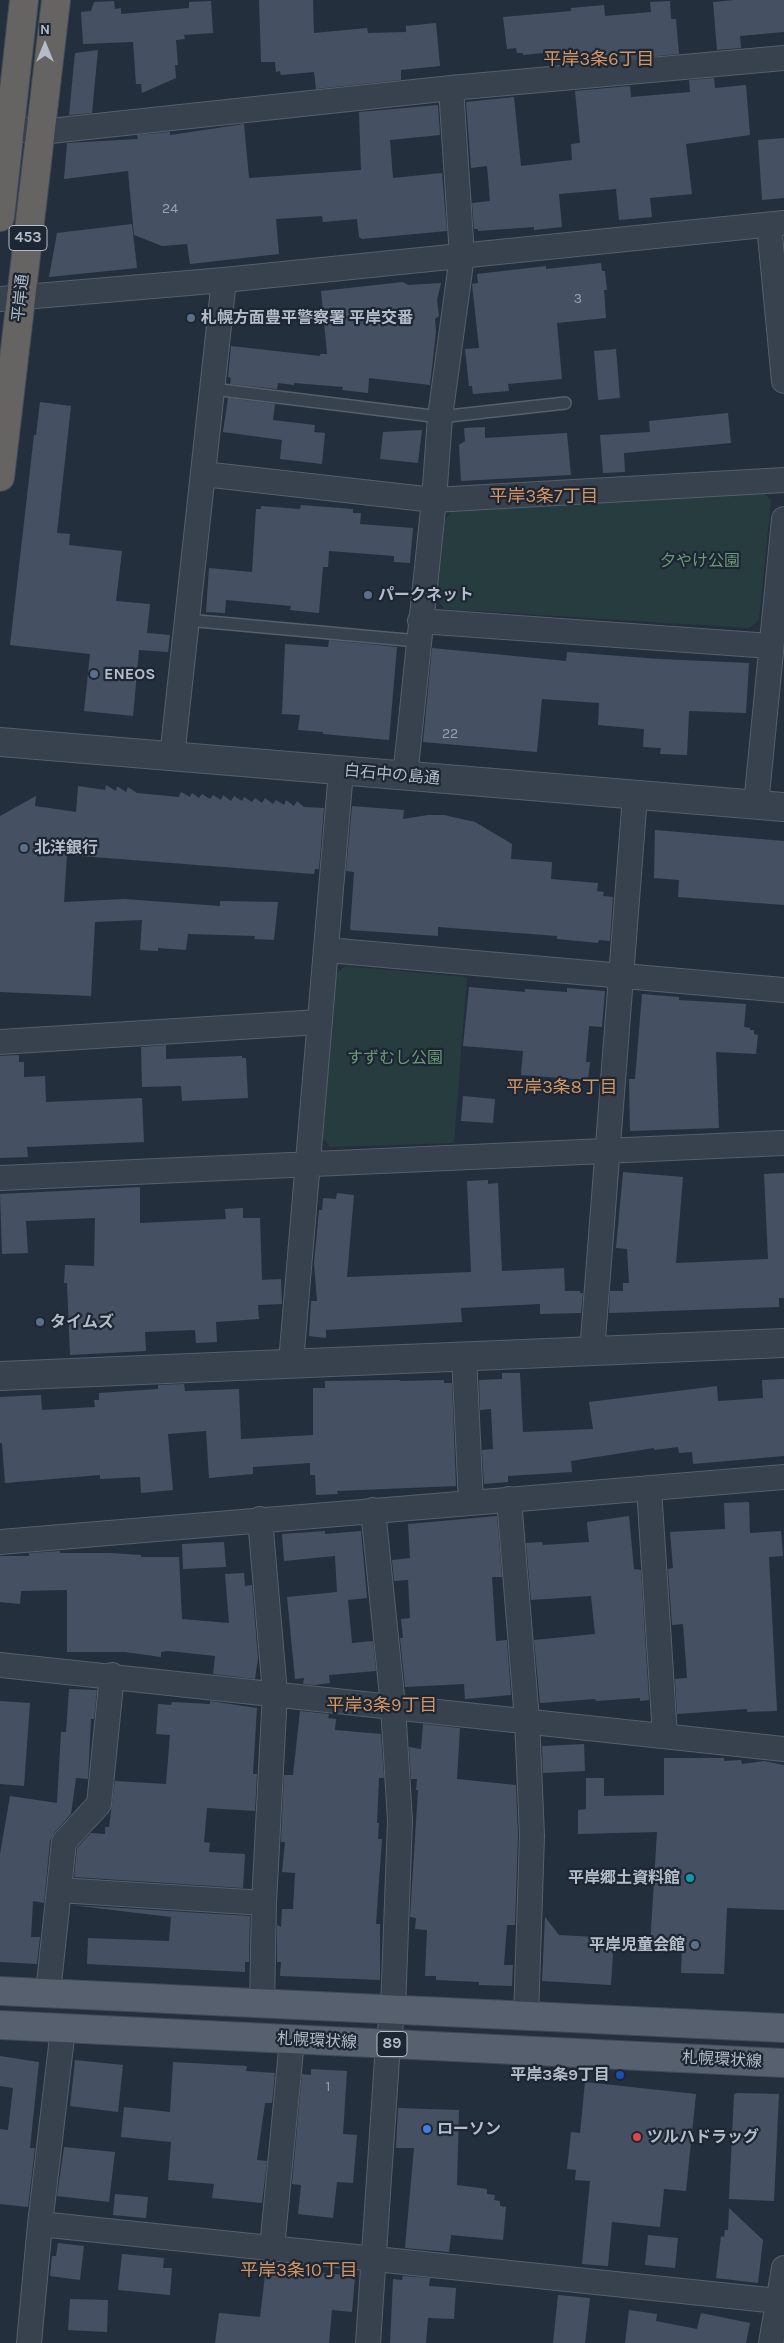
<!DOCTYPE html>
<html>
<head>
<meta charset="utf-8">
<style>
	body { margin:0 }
	#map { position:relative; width:784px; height:2343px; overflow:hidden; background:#242f3e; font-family:Karla,sans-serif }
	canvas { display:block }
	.north { position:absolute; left:20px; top:20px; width:50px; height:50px; -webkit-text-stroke:4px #1d2633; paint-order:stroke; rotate:0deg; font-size:14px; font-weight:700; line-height:20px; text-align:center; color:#b4bcc9 }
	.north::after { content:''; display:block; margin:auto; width:18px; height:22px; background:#b4bcc9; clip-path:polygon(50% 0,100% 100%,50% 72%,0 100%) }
</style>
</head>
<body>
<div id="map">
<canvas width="784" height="2343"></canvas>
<div class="north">N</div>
</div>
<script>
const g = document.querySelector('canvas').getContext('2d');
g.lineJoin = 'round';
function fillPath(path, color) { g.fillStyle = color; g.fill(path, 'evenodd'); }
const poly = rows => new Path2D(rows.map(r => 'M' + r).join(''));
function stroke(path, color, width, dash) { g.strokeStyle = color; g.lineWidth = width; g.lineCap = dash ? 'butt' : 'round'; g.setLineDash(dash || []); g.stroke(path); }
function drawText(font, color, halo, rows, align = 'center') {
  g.font = font + ' Karla,"Noto Sans JP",sans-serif'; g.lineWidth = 4.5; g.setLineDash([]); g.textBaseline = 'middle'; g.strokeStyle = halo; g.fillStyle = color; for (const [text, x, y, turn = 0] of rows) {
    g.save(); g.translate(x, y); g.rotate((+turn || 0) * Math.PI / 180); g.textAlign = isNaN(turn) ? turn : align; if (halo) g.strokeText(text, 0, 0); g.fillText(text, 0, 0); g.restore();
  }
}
const green = poly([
	[765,493,771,500,759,620,749,628,444,609,436,596,445,519,452,512],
	[345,966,467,977,454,1143,330,1147,323,1139,335,975]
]);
const building = poly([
	[259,0,313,0,314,33,367,28,368,33,406,32,406,26,436,23,440,66,401,70,401,80,316,89,314,72,281,75,280,71,276,72,275,62,261,62],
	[735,0,784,0,784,32,740,36,741,48,717,50,713,2],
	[114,1,115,9,121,8,121,14,189,8,189,2,211,1,213,33,184,35,185,39,176,40,178,65,175,65,176,78,142,93,141,84,136,84,133,42,83,44,81,12,91,11,94,2],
	[670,1,671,19,676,19,679,54,575,63,574,50,523,55,523,53,517,53,516,48,507,49,503,17,571,11,571,8,604,5,605,16,651,12,650,2],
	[98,50,92,113,69,115,75,53],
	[714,78,715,88,746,85,750,135,686,144,692,194,650,198,652,217,619,220,616,189,559,194,562,227,534,230,534,227,478,231,478,229,474,229,472,203,490,201,487,166,471,168,466,102,514,97,521,166,572,160,571,144,580,143,575,91,630,86,631,97,690,92,689,80],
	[438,105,440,135,390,140,393,178,442,173,447,231,362,239,359,237,357,219,323,222,322,216,276,219,279,254,190,264,187,244,162,246,134,235,128,171,64,179,67,143,138,139,137,135,170,132,170,135,244,124,249,178,361,170,359,112],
	[784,138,784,198,762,200,758,140],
	[132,224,137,268,49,277,57,233],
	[601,263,602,271,605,271,607,290,604,290,606,318,557,323,562,379,508,384,509,391,473,394,472,386,469,386,465,349,479,348,472,284,478,283,477,274,546,266,546,269],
	[403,282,408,285,441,283,437,300,439,316,435,319,436,332,430,385,369,378,368,393,342,390,343,387,294,383,294,385,278,383,277,389,230,384,231,378,228,377,231,346,320,356,320,354,327,354,321,291],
	[616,349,620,398,598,400,594,351],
	[228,398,275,404,273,420,315,425,314,432,325,433,322,464,280,459,282,440,223,432],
	[40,402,71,406,57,533,70,534,69,545,122,551,116,601,150,604,147,633,170,635,168,652,139,650,133,716,84,711,90,654,10,645,34,435,36,435],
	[728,413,731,443,624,453,625,472,603,473,600,435,650,432,649,421],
	[485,427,485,438,567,433,571,475,461,481,459,445,465,441,464,428],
	[422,430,418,463,380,459,383,432],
	[301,505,353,509,353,513,361,513,360,524,413,528,410,563,394,562,394,556,329,551,328,567,323,567,319,613,290,610,291,606,226,600,225,613,206,612,209,568,252,572,256,509,261,509,261,506,300,509],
	[329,640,397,647,389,740,323,734,323,732,298,730,300,715,282,714,285,644,328,647],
	[432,648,566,661,567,652,660,659,749,663,746,713,689,711,687,755,660,754,661,748,643,747,644,729,598,725,599,703,542,699,537,752,423,742],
	[106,785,116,791,117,786,126,792,128,787,137,793,179,797,181,792,190,797,192,793,199,798,202,794,210,799,213,795,221,800,223,795,231,801,234,796,242,801,244,797,252,802,255,798,262,803,265,798,273,804,276,800,284,805,286,800,294,806,297,801,304,807,324,808,319,869,315,869,314,874,67,855,64,902,124,899,220,906,220,901,278,902,274,940,254,939,255,936,188,934,186,950,158,948,158,951,140,950,142,920,95,922,91,996,0,992,0,816,36,796,35,806,76,812,78,786,105,790],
	[352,806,404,810,403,819,428,815,444,815,475,822,512,844,511,859,552,862,551,879,598,883,597,891,604,892,603,896,613,897,610,941,599,940,598,943,557,939,557,936,438,927,438,936,350,930,354,872,346,871],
	[655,830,784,841,784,905,678,897,679,880,654,878],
	[469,987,525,992,525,989,567,992,567,988,605,991,602,1027,589,1026,586,1062,590,1062,588,1080,521,1075,523,1051,463,1046],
	[642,994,679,997,679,1000,746,1004,744,1027,750,1028,750,1030,754,1030,754,1034,758,1035,756,1054,716,1052,719,1128,630,1131,629,1079,635,1079],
	[166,1045,166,1059,242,1056,242,1058,246,1058,248,1098,182,1101,181,1086,142,1087,141,1047],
	[19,1055,19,1062,24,1062,24,1077,45,1076,46,1102,142,1098,144,1142,27,1147,28,1157,0,1158,0,1056],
	[463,1096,495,1099,493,1123,461,1121],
	[623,1172,683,1177,676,1263,768,1259,764,1174,784,1173,784,1298,779,1298,779,1307,609,1313,610,1291,623,1291,623,1283,629,1283,627,1249,616,1248],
	[488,1180,488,1184,498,1183,502,1271,564,1268,565,1291,580,1291,580,1293,583,1293,581,1313,540,1314,540,1304,461,1308,462,1322,326,1330,326,1338,309,1336,311,1301,317,1301,314,1263,319,1210,322,1210,323,1198,336,1199,337,1193,354,1195,347,1277,471,1272,467,1181],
	[140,1187,140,1223,226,1219,225,1209,243,1208,243,1218,260,1218,262,1280,281,1279,282,1304,258,1305,259,1319,216,1322,217,1342,196,1343,195,1330,145,1332,146,1351,70,1355,67,1283,64,1283,65,1265,94,1266,95,1218,26,1221,28,1253,2,1254,0,1194],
	[502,1373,520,1373,523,1432,593,1429,589,1402,717,1386,718,1401,763,1398,762,1380,784,1379,784,1456,693,1464,692,1452,679,1453,678,1447,654,1450,654,1448,571,1461,572,1472,508,1476,508,1482,484,1484,482,1450,493,1449,491,1409,480,1410,479,1380,502,1379],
	[400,1380,400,1381,444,1380,444,1383,452,1383,456,1486,337,1491,338,1494,316,1495,315,1475,310,1475,310,1463,253,1467,253,1474,209,1478,206,1431,168,1434,173,1490,141,1493,140,1477,100,1479,100,1475,5,1483,2,1443,0,1443,0,1397,41,1395,42,1410,95,1407,94,1400,99,1400,99,1393,158,1389,158,1385,184,1384,185,1391,239,1389,241,1439,313,1435,313,1388,325,1388,325,1381],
	[749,1502,750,1533,781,1531,783,1556,769,1557,777,1711,747,1712,747,1709,677,1714,675,1679,687,1678,683,1624,672,1625,668,1569,673,1568,670,1532,725,1529,724,1503],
	[497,1516,502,1577,492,1577,496,1641,507,1640,511,1695,465,1699,464,1684,405,1687,400,1638,403,1638,401,1619,410,1618,408,1580,394,1581,392,1560,410,1558,408,1524],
	[629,1516,634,1569,641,1570,649,1700,640,1701,640,1698,596,1701,595,1699,540,1703,534,1640,595,1634,591,1596,531,1600,526,1543,542,1542,543,1545,589,1542,587,1522],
	[325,1531,325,1534,361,1531,367,1598,348,1600,352,1643,373,1641,376,1671,329,1675,330,1683,315,1685,303,1684,304,1678,295,1679,287,1597,337,1592,335,1556,284,1561,282,1534],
	[224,1542,226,1567,183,1569,182,1544],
	[60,1551,60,1553,111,1553,141,1555,141,1557,179,1557,182,1619,229,1623,225,1574,244,1573,245,1586,252,1585,258,1658,255,1679,213,1674,215,1656,168,1651,161,1652,161,1657,125,1652,67,1652,67,1590,21,1591,20,1604,0,1602,0,1556,29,1556,29,1553],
	[69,1689,97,1690,94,1719,91,1719,88,1779,76,1778,71,1814,54,1833,50,1841,44,1903,33,1901,31,1937,40,1937,37,1964,0,1962,0,1854,10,1796,57,1803,61,1732,66,1732],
	[0,1701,30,1703,24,1786,0,1784],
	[210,1701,257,1708,253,1774,257,1774,255,1811,207,1808,204,1842,210,1843,209,1852,245,1854,243,1888,74,1877,77,1848,91,1833,105,1834,105,1827,109,1827,115,1781,166,1784,170,1735,156,1734,158,1704,171,1705,172,1702,210,1704],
	[300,1711,329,1714,328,1718,336,1719,335,1730,381,1734,384,1778,379,1778,377,1823,379,1823,378,1839,382,1839,376,1924,380,1924,380,1980,280,1976,281,1962,277,1962,277,1925,281,1927,282,1909,293,1909,295,1873,282,1872,285,1842,281,1842,284,1775,293,1775],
	[423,1724,460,1728,457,1779,516,1785,518,1836,515,1925,507,1925,504,1965,513,1965,512,1986,479,1985,479,1982,436,1980,436,1976,425,1976,427,1930,415,1929,416,1918,410,1917,418,1790,416,1790,417,1779,411,1779,409,1747,421,1749],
	[584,1744,585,1771,543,1773,542,1746],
	[664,1758,724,1758,724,1761,741,1760,742,1764,764,1761,784,1765,784,1910,727,1908,724,1974,681,1973,682,1948,650,1946,657,1832,578,1834,578,1810,586,1809,586,1778,604,1778,604,1796,664,1795],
	[71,1905,250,1916,249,1962,245,1962,245,1972,87,1964,88,1938,169,1941,171,1917],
	[545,1917,559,1935,614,1938,611,1985,542,1981],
	[0,2056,39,2062,30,2148,35,2148,28,2207,0,2204,0,2129,8,2130,13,2088,0,2086],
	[75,2060,123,2065,118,2112,70,2106],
	[173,2062,247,2066,246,2071,275,2073,272,2103,265,2103,257,2160,267,2161,262,2203,212,2198,214,2184,168,2180,171,2142,121,2137,124,2107,170,2112],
	[311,2069,347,2071,343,2134,357,2135,353,2183,337,2182,333,2218,298,2214,301,2185,292,2184,302,2074,311,2075],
	[585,2082,696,2094,686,2191,664,2189,660,2227,612,2222,608,2266,582,2264,590,2181,575,2180,576,2170,567,2169,571,2132,580,2133],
	[738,2093,779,2094,774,2201,729,2199,734,2094],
	[398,2108,459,2110,457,2185,487,2189,487,2194,495,2195,494,2200,500,2201,500,2206,506,2207,503,2240,451,2235,449,2252,405,2248,414,2148,396,2148],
	[64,2147,115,2152,109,2202,57,2196],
	[115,2194,148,2197,146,2218,113,2215],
	[729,2208,763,2240,758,2283,716,2278,721,2236,724,2237,725,2230,728,2230],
	[648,2235,678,2238,675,2268,645,2265],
	[58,2243,84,2246,80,2280,50,2276,52,2256,56,2256],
	[122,2254,164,2258,163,2268,172,2268,170,2295,118,2290],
	[266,2267,355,2276,352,2312,332,2310,329,2343,215,2343,219,2313,260,2317],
	[403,2276,430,2278,429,2286,456,2288,454,2319,428,2318,426,2343,390,2343,393,2279,402,2280],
	[558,2295,590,2298,585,2343,553,2343],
	[70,2299,108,2300,107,2332,68,2330],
	[629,2310,657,2314,656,2321,697,2329,701,2313,750,2323,746,2343,625,2343]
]);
const service = poly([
	[213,389,440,417,565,403],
	[187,620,418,641]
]);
const minor = poly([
	[11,128,41,132,451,88,784,58],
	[769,225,784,381],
	[0,299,224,280,784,223],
	[203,474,434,500,784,480],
	[420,621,771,646],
	[172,757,224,280],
	[405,777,434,500,440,417,462,256,451,88],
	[756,805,784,519],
	[327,950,784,990],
	[0,1042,320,1022],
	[0,1178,784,1143],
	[592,1352,635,796],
	[464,1356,471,1502],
	[291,1362,341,771],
	[649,1488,665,1735],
	[509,1499,527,1720,532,1836,526,2016],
	[260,1519,275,1693,264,1903,262,2003],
	[0,1542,784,1477],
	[0,1665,784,1749],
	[59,1890,264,1903],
	[48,1993,64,1842,99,1804,112,1675],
	[40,2224,778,2301],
	[272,2248,292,2040],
	[29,2343,40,2224,63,2029],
	[368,2343,388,2044,393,2009,400,1821,393,1706,373,1510],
	[771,2343,784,2268]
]);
const tertiary = poly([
	[0,742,784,807],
	[0,1376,784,1343]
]);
const primary = poly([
	[0,1991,784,2028],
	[0,2025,784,2063]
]);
const trunk = poly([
	[0,217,24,0],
	[0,477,56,0]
]);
const markers = [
	[191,318,5,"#5c6f8a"],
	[368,595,5,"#5c6f8a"],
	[94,674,5,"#5c6f8a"],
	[24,848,5,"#5c6f8a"],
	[40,1322,5,"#5c6f8a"],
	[690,1878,5,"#0f9aa8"],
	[695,1945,5,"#5c6f8a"],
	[620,2075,5,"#1a4fb4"],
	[427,2129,5,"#3f7fe0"],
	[637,2137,5,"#e0444e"]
];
const numberNames = [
	["24",170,209],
	["3",578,299],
	["22",450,734],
	["1",328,2087]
];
const shields = [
	[28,238,38],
	[392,2044,30]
];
const shieldNames = [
	["453",28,238],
	["89",392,2044]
];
const streetNames = [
	["平岸通",21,298,-84],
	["白石中の島通",392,775,5],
	["札幌環状線",317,2041,3],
	["札幌環状線",722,2060,3]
];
const poiNames = [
	["札幌方面豊平警察署 平岸交番",201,318],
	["パークネット",378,595],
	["ENEOS",104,674],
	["北洋銀行",34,848],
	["タイムズ",50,1322],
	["平岸郷土資料館",680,1878,"right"],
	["平岸児童会館",685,1945,"right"],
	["平岸3条9丁目",610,2075,"right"],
	["ローソン",437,2129],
	["ツルハドラッグ",647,2137]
];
const parkNames = [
	["夕やけ公園",700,561],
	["すずむし公園",395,1058]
];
const neighbourhoodNames = [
	["平岸3条6丁目",599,60],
	["平岸3条7丁目",544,497],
	["平岸3条8丁目",562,1088],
	["平岸3条9丁目",382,1706],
	["平岸3条10丁目",299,2271]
];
fillPath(green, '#263c3f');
fillPath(building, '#455162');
stroke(service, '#565f6c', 14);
stroke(minor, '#565f6c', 26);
stroke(tertiary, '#565f6c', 30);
stroke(primary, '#414a57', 30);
stroke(trunk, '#434c59', 30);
stroke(service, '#38414e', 11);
stroke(minor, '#38414e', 24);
stroke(tertiary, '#38414e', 28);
stroke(primary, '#56606e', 28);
stroke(trunk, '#656462', 28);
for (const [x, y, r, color] of markers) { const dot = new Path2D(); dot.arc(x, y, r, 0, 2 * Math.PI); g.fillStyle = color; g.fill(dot); stroke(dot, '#1d2633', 2); }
drawText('14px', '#98a1af', null, numberNames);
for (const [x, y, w] of shields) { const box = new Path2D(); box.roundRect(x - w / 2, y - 12.5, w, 25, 4); g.fillStyle = '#1d2633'; g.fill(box); stroke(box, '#b4bcc9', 1); }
drawText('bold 15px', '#b4bcc9', null, shieldNames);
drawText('16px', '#b4bcc9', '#1d2633', streetNames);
drawText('bold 16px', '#b4bcc9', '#1d2633', poiNames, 'left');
drawText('16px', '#6b9a76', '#1d2633', parkNames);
drawText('18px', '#d59563', '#1d2633', neighbourhoodNames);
</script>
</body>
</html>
